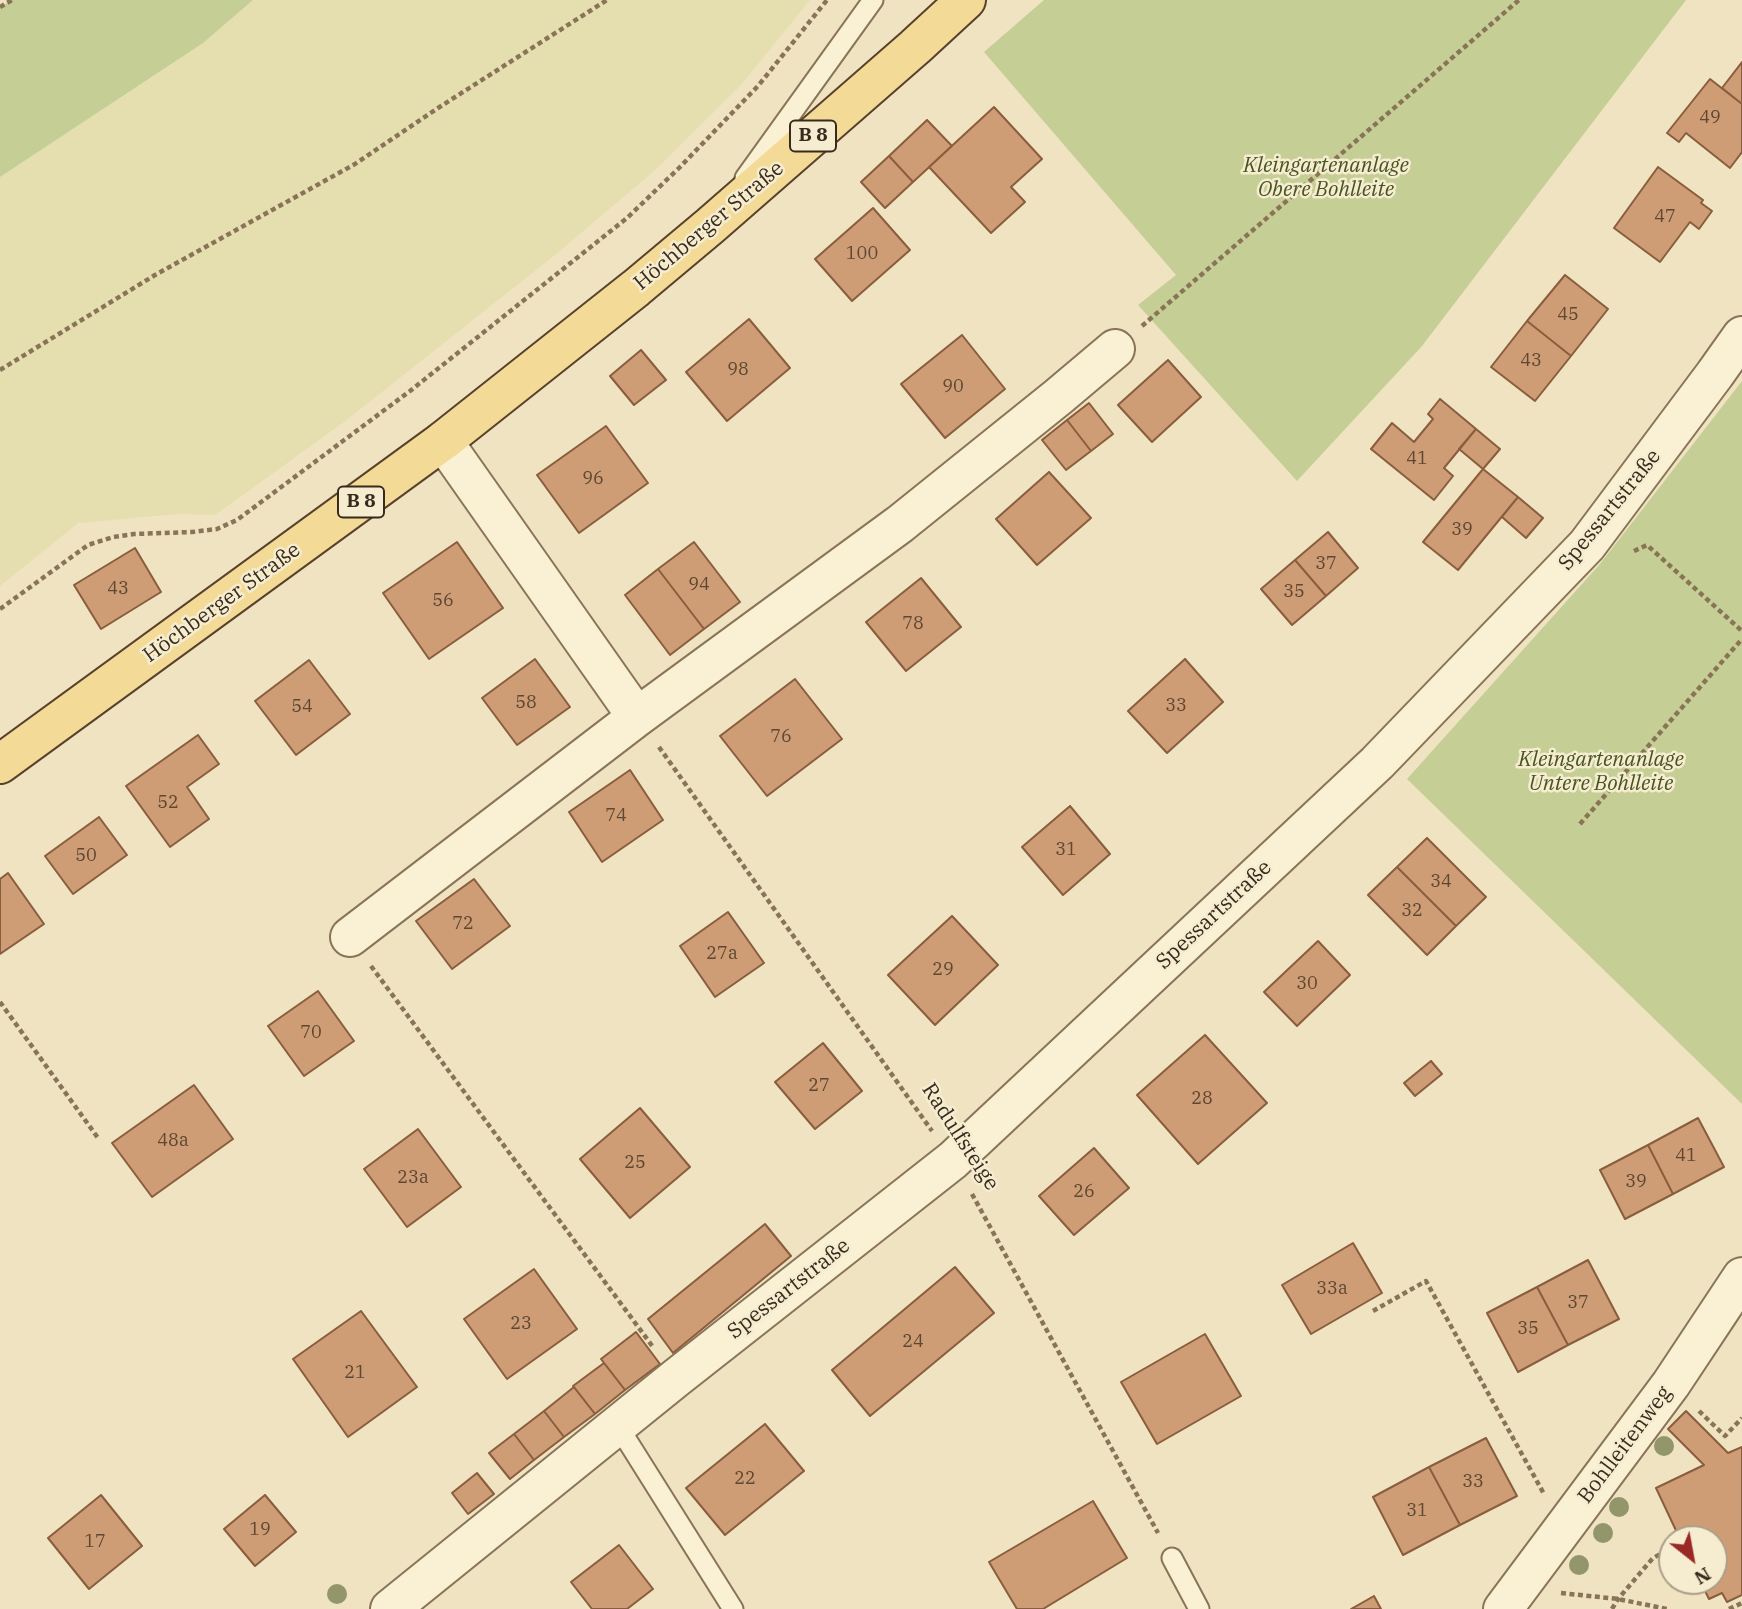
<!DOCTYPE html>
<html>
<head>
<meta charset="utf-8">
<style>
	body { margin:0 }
	#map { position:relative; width:1742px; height:1609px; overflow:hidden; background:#efe3c1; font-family:"IBM Plex Serif",serif }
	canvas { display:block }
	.north { position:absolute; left:1658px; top:1525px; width:70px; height:70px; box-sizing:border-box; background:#f6edd1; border:2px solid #aa9f89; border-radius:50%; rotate:149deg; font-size:19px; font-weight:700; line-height:28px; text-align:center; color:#382b1d }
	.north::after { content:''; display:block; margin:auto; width:24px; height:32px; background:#9a2926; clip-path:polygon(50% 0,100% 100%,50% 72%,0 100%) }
</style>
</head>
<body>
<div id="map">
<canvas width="1742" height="1609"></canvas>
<div class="north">N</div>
</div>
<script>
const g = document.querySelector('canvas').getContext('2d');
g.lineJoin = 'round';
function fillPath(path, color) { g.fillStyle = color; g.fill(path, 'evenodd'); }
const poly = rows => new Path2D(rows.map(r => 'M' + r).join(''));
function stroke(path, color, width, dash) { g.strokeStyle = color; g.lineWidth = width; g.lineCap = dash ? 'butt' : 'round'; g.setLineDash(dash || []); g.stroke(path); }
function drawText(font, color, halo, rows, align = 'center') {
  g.font = font + ' "IBM Plex Serif",serif'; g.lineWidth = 5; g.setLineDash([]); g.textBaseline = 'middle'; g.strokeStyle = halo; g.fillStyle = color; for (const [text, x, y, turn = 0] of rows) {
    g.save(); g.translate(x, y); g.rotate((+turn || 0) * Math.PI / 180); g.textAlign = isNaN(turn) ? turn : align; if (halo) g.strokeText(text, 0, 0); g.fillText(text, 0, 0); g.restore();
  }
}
const farmland = poly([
	[253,0,810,0,741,85,654,171,555,255,344,422,215,515,178,514,78,523,0,586,0,177,203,43]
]);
const green = poly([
	[12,0,253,0,203,43,0,177,0,7],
	[1044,0,1686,0,1422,346,1297,481,1138,305,1176,275,984,52],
	[1742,381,1742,1104,1407,779,1600,564]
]);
const building = poly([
	[1742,62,1742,104,1722,88,1742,62],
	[1710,79,1742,104,1742,152,1730,168,1686,133,1679,142,1667,133,1710,79],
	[994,107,1042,159,1011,187,1025,202,991,233,929,167,994,107],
	[927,120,952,146,913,182,889,156,927,120],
	[889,156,913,182,885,208,861,182,889,156],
	[1658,167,1703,200,1701,203,1712,211,1699,229,1690,222,1660,262,1614,228,1658,167],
	[873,208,910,250,852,301,815,259,873,208],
	[1565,275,1608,309,1571,356,1527,321,1565,275],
	[749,319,790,368,727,421,686,372,749,319],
	[1527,321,1571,356,1535,401,1491,367,1527,321],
	[962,335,1005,389,945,438,901,384,962,335],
	[641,350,666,380,634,405,610,376,641,350],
	[1168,360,1201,397,1152,442,1118,405,1168,360],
	[1440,399,1476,429,1444,468,1453,476,1434,500,1371,449,1392,423,1414,442,1433,419,1428,414,1440,399],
	[1089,403,1113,434,1091,451,1067,420,1089,403],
	[1067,420,1091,451,1066,470,1042,440,1067,420],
	[606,426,648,483,579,533,537,475,606,426],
	[1476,429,1500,449,1483,469,1459,449,1476,429],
	[1483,469,1518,497,1458,570,1423,542,1483,469],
	[1049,472,1091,518,1037,565,996,519,1049,472],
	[1518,497,1543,518,1526,538,1502,517,1518,497],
	[1328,532,1358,568,1326,596,1295,560,1328,532],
	[457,542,503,608,429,659,383,593,457,542],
	[694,542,740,602,704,629,658,569,694,542],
	[135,548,161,592,101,629,74,585,135,548],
	[1295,560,1326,596,1292,625,1261,589,1295,560],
	[658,569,704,629,670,655,625,595,658,569],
	[921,578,961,627,906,671,866,622,921,578],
	[535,659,570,707,517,745,482,698,535,659],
	[1185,659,1223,702,1167,753,1128,711,1185,659],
	[309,660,350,714,296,755,255,701,309,660],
	[795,679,842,739,767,796,720,736,795,679],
	[198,735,219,764,187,787,209,819,170,847,126,786,198,735],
	[630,770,663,820,602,862,569,812,630,770],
	[1070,806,1110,854,1063,895,1022,847,1070,806],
	[99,817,127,855,73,894,45,856,99,817],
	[1427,838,1486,897,1456,926,1397,867,1427,838],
	[1397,867,1456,926,1427,955,1368,895,1397,867],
	[8,873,44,924,0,954,0,879,8,873],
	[474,879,510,926,452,969,416,921,474,879],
	[728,912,764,963,715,997,680,946,728,912],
	[952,916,998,965,935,1025,888,975,952,916],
	[1318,941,1350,975,1297,1026,1264,992,1318,941],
	[318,991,354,1041,304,1076,268,1026,318,991],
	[1205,1035,1267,1103,1198,1164,1137,1095,1205,1035],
	[823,1043,862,1091,815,1129,775,1082,823,1043],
	[1431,1061,1442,1074,1415,1096,1404,1083,1431,1061],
	[194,1085,233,1139,152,1197,112,1143,194,1085],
	[640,1108,690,1167,630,1218,580,1159,640,1108],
	[1698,1118,1724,1167,1673,1194,1648,1145,1698,1118],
	[418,1129,461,1187,407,1227,364,1169,418,1129],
	[1648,1145,1673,1194,1625,1219,1600,1170,1648,1145],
	[1094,1148,1129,1188,1074,1235,1039,1196,1094,1148],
	[765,1224,791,1256,673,1353,648,1319,765,1224],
	[1353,1243,1382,1293,1311,1334,1282,1285,1353,1243],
	[1588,1260,1619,1319,1568,1345,1537,1287,1588,1260],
	[955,1267,994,1313,870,1416,832,1370,955,1267],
	[534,1269,577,1329,507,1379,464,1319,534,1269],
	[1537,1287,1568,1345,1518,1372,1487,1313,1537,1287],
	[361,1311,417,1387,348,1437,293,1359,361,1311],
	[636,1332,660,1364,625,1390,601,1359,636,1332],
	[1205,1334,1241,1396,1157,1444,1121,1382,1205,1334],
	[604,1363,625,1390,595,1414,573,1386,604,1363],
	[574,1387,595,1414,564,1437,544,1411,574,1387],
	[544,1411,564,1437,534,1460,514,1434,544,1411],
	[1686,1411,1728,1453,1742,1447,1742,1595,1727,1602,1722,1593,1709,1599,1700,1581,1714,1581,1714,1539,1680,1539,1656,1488,1704,1465,1668,1429,1686,1411],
	[765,1424,804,1471,725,1535,686,1488,765,1424],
	[514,1434,534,1460,510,1479,489,1453,514,1434],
	[1486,1438,1517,1496,1460,1525,1429,1467,1486,1438],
	[1429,1467,1460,1525,1403,1555,1373,1497,1429,1467],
	[477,1473,494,1494,468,1514,452,1493,477,1473],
	[101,1495,142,1546,89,1589,48,1538,101,1495],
	[265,1495,296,1532,255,1566,224,1529,265,1495],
	[1093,1501,1127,1558,1043,1609,1017,1609,989,1562,1093,1501],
	[619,1545,653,1589,627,1609,592,1609,571,1582,619,1545],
	[1374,1596,1381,1609,1351,1609,1374,1596]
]);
const path = poly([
	[0,7,12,0],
	[1142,326,1519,0],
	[0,370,155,275,355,164,438,108,607,0],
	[1634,551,1647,545,1742,631],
	[0,609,88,545,113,537,134,534,192,532,217,529,237,520,410,391,627,218,679,168,758,86,827,0],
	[659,747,932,1131],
	[1580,824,1742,639],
	[371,966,653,1347],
	[0,1002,98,1138],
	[972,1194,1158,1533],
	[1373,1311,1426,1281,1544,1494],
	[1699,1411,1725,1436,1742,1418],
	[1561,1593,1618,1599,1667,1609],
	[1612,1609,1618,1599,1653,1558,1672,1548],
	[1729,1609,1742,1603]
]);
const lane = poly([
	[745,178,873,0],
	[618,1426,733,1609],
	[1172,1558,1199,1609]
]);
const street = poly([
	[443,441,637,717,900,524,1058,397,1115,349],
	[350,937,637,717],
	[390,1609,676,1378,953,1160,1377,763,1587,545,1715,374,1742,336],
	[1503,1609,1671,1384,1742,1277]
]);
const primary = poly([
	[0,764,443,441,636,288,710,226,915,47,966,0]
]);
const trees = [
	[1664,1446],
	[1619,1507],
	[1603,1533],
	[1579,1565],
	[337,1594]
];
const numberNames = [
	["49",1710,118],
	["47",1665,217],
	["100",862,254],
	["45",1568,315],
	["43",1531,361],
	["98",738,370],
	["90",953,387],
	["41",1417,459],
	["96",593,479],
	["39",1462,530],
	["37",1326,564],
	["94",699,585],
	["43",118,589],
	["35",1294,592],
	["56",443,601],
	["78",913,624],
	["58",526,703],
	["33",1176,706],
	["54",302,707],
	["76",781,737],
	["52",168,803],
	["74",616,816],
	["31",1066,850],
	["50",86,856],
	["34",1441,882],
	["32",1412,911],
	["72",463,924],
	["27a",722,954],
	["29",943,970],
	["30",1307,984],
	["70",311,1033],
	["27",819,1086],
	["28",1202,1099],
	["48a",173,1141],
	["41",1686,1156],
	["25",635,1163],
	["23a",413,1178],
	["39",1636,1182],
	["26",1084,1192],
	["33a",1332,1289],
	["37",1578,1303],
	["23",521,1324],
	["35",1528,1329],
	["24",913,1342],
	["21",355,1373],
	["22",745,1479],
	["33",1473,1482],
	["31",1417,1511],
	["19",260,1530],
	["17",95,1542]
];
const shields = [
	[813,136,46],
	[361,502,46]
];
const shieldNames = [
	["B 8",813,136],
	["B 8",361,502]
];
const parkNames = [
	["Kleingartenanlage",1326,166],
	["Obere Bohlleite",1326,190],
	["Kleingartenanlage",1601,760],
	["Untere Bohlleite",1601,784]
];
const streetNames = [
	["Höchberger Straße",709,226,-40],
	["Spessartstraße",1610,510,-51],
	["Höchberger Straße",222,603,-36],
	["Spessartstraße",1214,915,-43],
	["Radulfsteige",960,1137,57],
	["Spessartstraße",789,1289,-38],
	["Bohlleitenweg",1625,1445,-53]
];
fillPath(farmland, '#e5deae');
fillPath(green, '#c5ce94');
fillPath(building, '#cf9d75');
stroke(building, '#895d3d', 2);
stroke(lane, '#897458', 23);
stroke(street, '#897458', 42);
stroke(primary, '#57412c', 42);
stroke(path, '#897458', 4.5, [5, 3.5]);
stroke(lane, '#faf0d4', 19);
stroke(street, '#faf0d4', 38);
stroke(primary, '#f4da97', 38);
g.fillStyle = '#93956a';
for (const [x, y] of trees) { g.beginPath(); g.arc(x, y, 10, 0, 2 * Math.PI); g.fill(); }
drawText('18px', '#5e4833', null, numberNames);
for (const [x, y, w] of shields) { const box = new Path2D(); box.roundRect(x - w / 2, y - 15.5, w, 31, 5); g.fillStyle = '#f6edd1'; g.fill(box); stroke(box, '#382b1d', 2); }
drawText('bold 19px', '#382b1d', null, shieldNames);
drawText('italic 21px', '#475523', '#f6edd1', parkNames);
drawText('21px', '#382b1d', '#f6edd1', streetNames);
</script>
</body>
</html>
